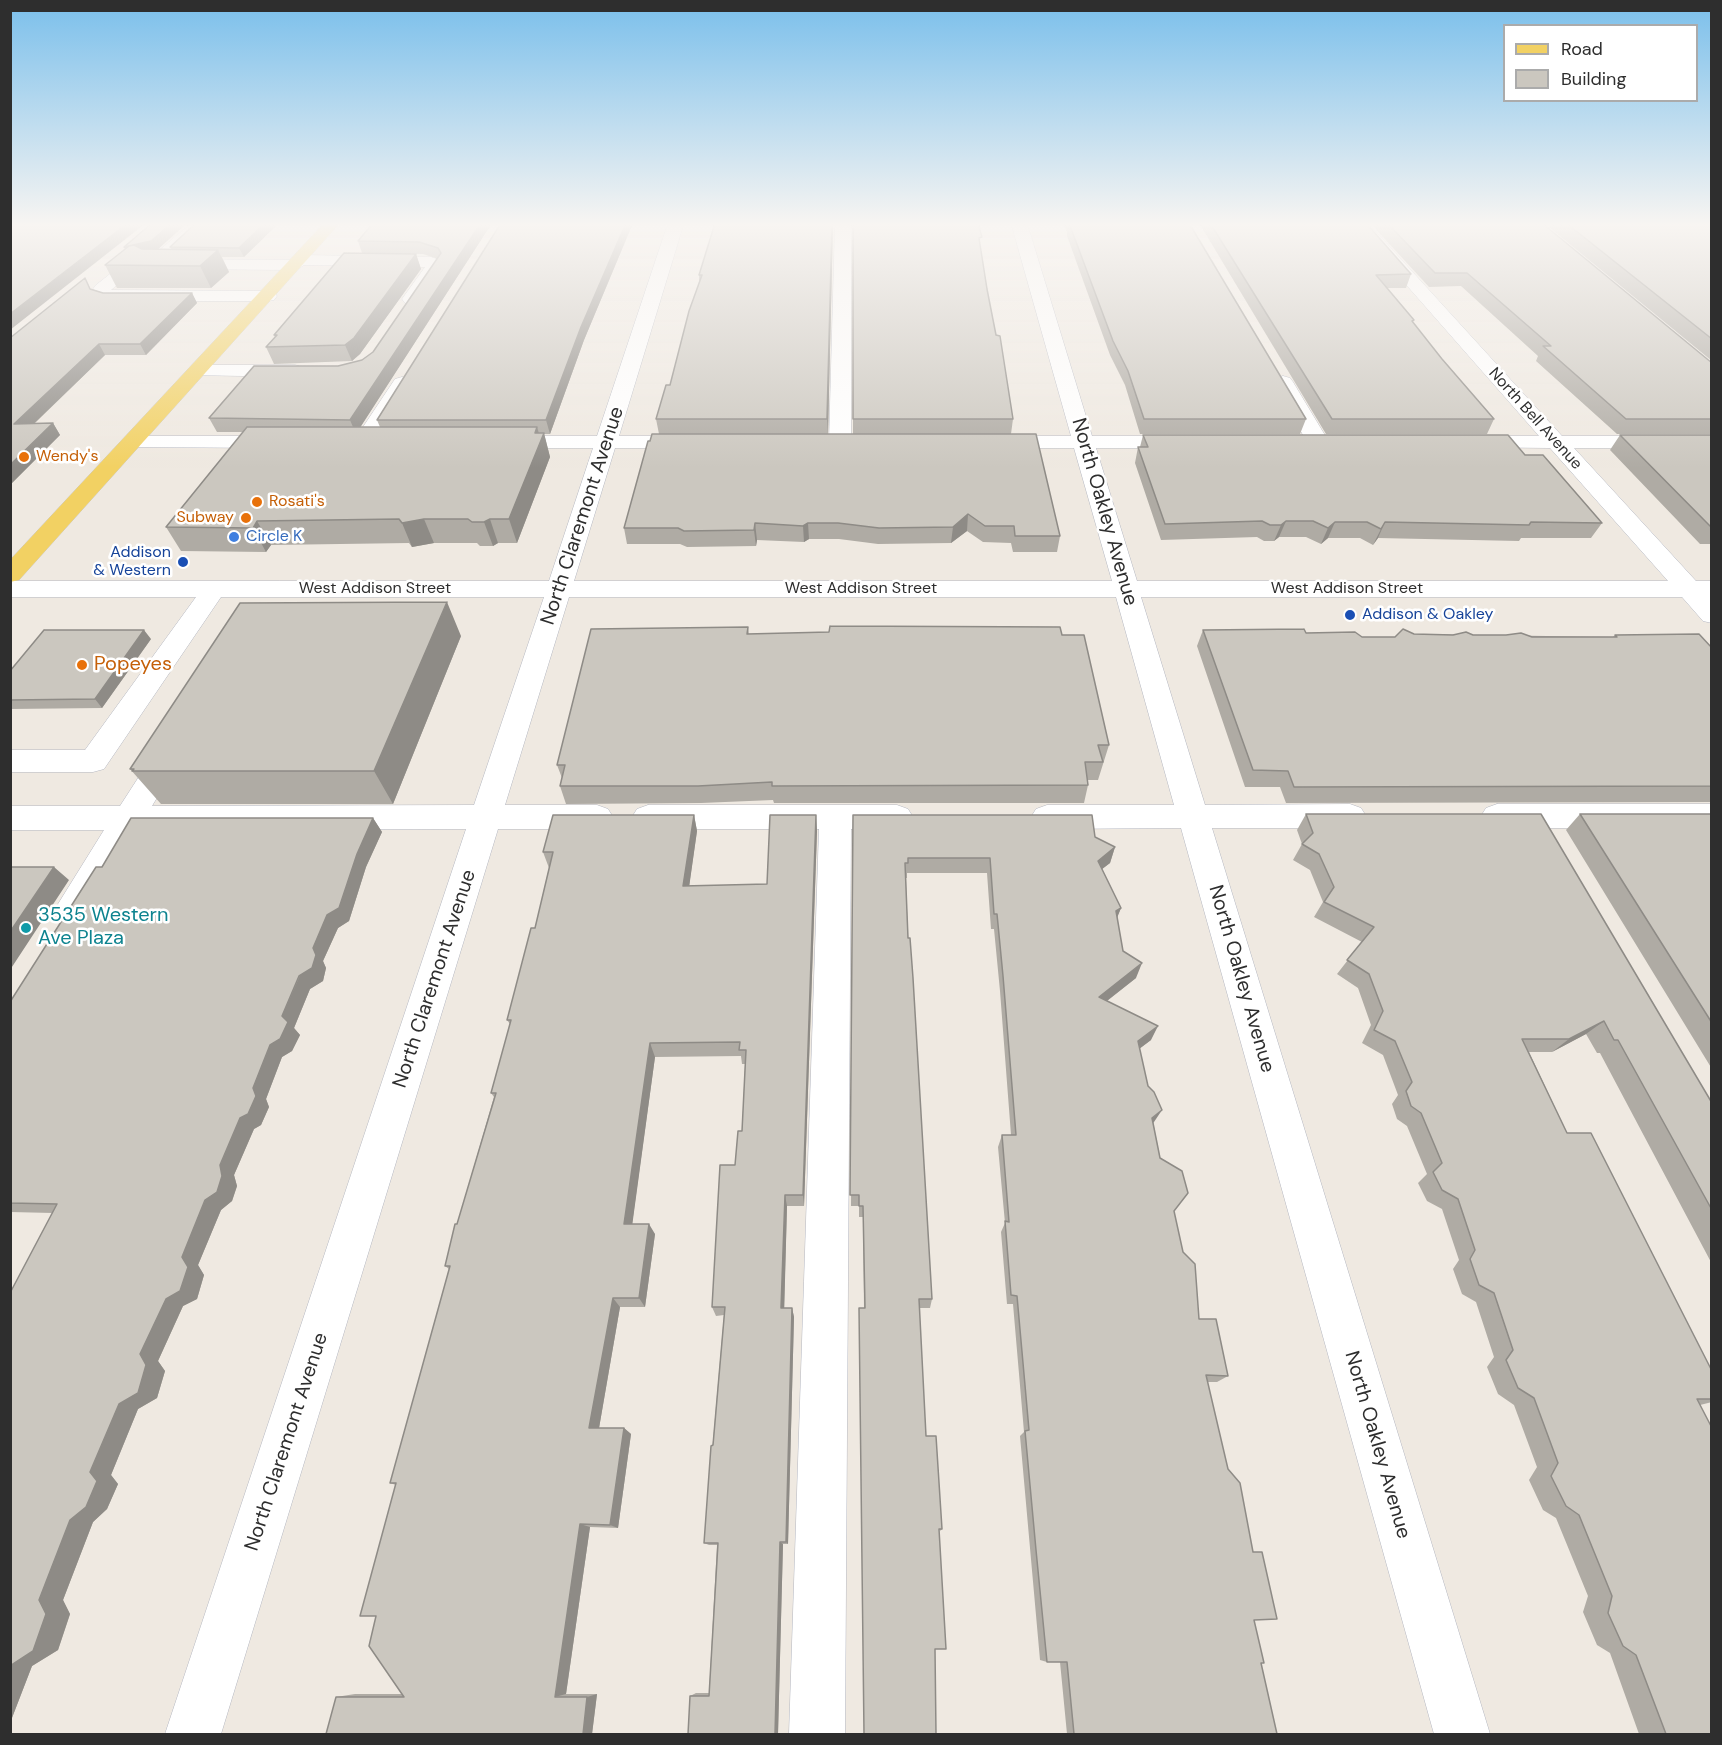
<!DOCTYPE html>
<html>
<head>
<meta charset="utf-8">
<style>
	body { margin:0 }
	#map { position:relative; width:1722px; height:1745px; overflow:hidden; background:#efe9e1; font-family:"DM Sans",sans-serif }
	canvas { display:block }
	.frame { position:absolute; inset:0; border:12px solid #2e2e2e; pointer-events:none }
	.legend { position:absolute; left:1503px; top:24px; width:195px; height:78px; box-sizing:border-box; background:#fff; border:2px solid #ababab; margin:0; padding:8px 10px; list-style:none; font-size:18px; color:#2e2e2e }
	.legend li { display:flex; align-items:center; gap:12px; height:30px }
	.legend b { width:30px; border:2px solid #ababab }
</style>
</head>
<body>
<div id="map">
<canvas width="1722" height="1745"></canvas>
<div class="frame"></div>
<ul class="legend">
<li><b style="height:8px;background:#f2d163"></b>Road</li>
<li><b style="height:16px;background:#cbc7bf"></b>Building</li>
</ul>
</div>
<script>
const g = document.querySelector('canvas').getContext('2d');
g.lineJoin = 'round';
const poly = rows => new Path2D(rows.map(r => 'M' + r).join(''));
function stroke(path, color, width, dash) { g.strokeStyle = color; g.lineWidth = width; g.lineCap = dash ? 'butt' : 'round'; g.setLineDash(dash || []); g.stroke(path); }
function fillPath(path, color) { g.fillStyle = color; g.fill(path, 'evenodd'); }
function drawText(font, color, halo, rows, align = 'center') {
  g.font = font + ' "DM Sans",sans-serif'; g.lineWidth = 5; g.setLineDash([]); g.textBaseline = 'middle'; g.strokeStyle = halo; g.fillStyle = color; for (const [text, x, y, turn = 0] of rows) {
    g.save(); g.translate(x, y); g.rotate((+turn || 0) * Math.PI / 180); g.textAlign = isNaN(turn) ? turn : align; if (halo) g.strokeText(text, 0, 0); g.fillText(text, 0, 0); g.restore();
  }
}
const minor = poly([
	[191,223,208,223,169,259,292,260,300,255,431,257,437,259,443,265,417,303,411,304,405,303,402,299,425,267,304,265,296,270,154,269,146,264,141,265,111,290,268,291,274,292,277,296,274,300,268,301,109,301,97,297,93,289,96,285,129,259,151,253,155,254,191,223],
	[668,223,684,223,619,436,693,436,701,437,704,442,701,447,693,448,615,448,574,581,1112,581,1074,448,993,448,985,447,982,442,985,437,993,436,1071,436,1011,223,1027,223,1092,436,1188,436,1196,437,1199,442,1196,447,1188,448,1096,448,1137,581,1668,581,1550,448,1462,447,1459,442,1462,437,1470,436,1539,436,1352,223,1368,223,1562,436,1712,436,1712,448,1574,448,1696,581,1712,581,1712,597,1710,597,1712,623,1703,621,1682,597,1141,597,1205,805,1350,804,1361,808,1366,816,1361,824,1350,828,1212,828,1490,1734,1434,1734,1181,828,1047,829,1036,825,1031,817,1036,809,1047,805,1174,805,1116,597,569,597,505,805,597,805,608,809,613,817,608,825,597,829,498,829,221,1734,165,1734,466,829,138,830,87,914,75,918,63,914,58,904,104,830,10,830,10,806,120,806,160,744,170,740,180,744,185,751,152,806,474,805,544,597,221,597,104,769,93,772,10,772,10,750,85,750,196,597,10,597,10,581,549,581,593,448,501,448,493,447,490,442,493,437,501,436,597,436,668,223],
	[835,223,851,223,851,442,848,447,840,448,832,447,829,442,835,223],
	[198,365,295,365,302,367,305,371,302,375,295,377,191,375,188,371,191,367,198,365],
	[1283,376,1290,378,1293,382,1329,442,1326,447,1318,448,1310,447,1307,442,1273,382,1276,378,1283,376],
	[402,377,409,379,412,383,375,442,372,447,364,448,356,447,353,442,395,379,402,377],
	[134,436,279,436,287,437,290,442,287,447,279,448,126,447,123,442,126,437,134,436],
	[1497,804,1712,804,1712,828,1497,828,1486,824,1481,816,1486,808,1497,804],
	[648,805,897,805,908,809,913,817,908,825,897,829,851,829,845,1734,789,1734,819,829,648,829,637,825,632,817,637,809,648,805]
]);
const major = poly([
	[324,223,340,223,19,580,10,582,10,560,324,223]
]);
const wall = poly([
	[152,223,187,223,158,249,171,249,170,247,196,223,279,223,244,257,222,257,229,272,211,288,117,288,105,265,125,249,124,247],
	[492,223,360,427,380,427,377,420,501,223,633,223,584,340,550,434,544,434,550,457,517,543,498,543,493,546,480,546,477,543,434,543,412,547,409,543,271,545,266,552,181,551,166,527,243,432,217,432,209,418,338,366,362,360,373,352,438,259,423,254,367,253,416,254,421,269,360,354,352,361,274,364,266,347,275,337,274,335,362,253,358,241],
	[833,223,828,434,659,434,656,419,670,385,699,282,699,275],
	[853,223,981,249,987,289,1013,419,1011,434,853,434],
	[1063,223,1189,223,1306,419,1300,434,1140,434,1125,385,1110,355,1067,236,1067,232],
	[1199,223,1366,223,1411,274,1406,288,1387,288,1413,323,1442,359,1494,419,1487,434,1326,434],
	[1370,223,1542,223,1712,363,1712,434,1617,434,1536,361,1538,356,1461,286,1429,287],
	[1544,223,1712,223,1712,361],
	[92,289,103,293,192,293,197,303,146,355,105,355,34,424,53,423,60,435,10,485,10,338],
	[1143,435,1525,455,1602,523,1591,538,1521,538,1519,541,1378,538,1373,545,1360,538,1328,538,1321,544,1306,537,1279,537,1274,541,1264,541,1257,537,1161,540,1135,463,1138,447,1140,447],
	[1620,435,1712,435,1712,544,1700,544,1610,450],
	[648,441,1060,536,1057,552,1013,552,1011,543,983,542,967,531,951,543,878,544,839,539,809,539,804,542,757,540,756,546,687,547,680,544,627,544,624,528],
	[748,627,749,634,1062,635,1109,745,1098,780,1088,780,1088,785,1084,803,774,803,773,800,701,803,566,804,560,786,562,778,557,765],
	[1203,630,1306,633,1362,637,1395,637,1414,634,1613,637,1615,635,1712,648,1712,802,1286,803,1280,787,1245,787,1197,646],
	[461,636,393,804,161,804,130,769],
	[151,639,102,708,10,709,10,671],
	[1306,814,1541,814,1712,1103,1712,1264,1600,1053,1597,1053,1586,1034,1552,1052,1529,1052,1567,1133,1712,1371,1712,1402,1700,1405,1712,1734,1639,1734,1610,1653,1597,1645,1583,1612,1588,1596,1556,1518,1543,1510,1529,1480,1537,1467,1514,1405,1498,1394,1487,1367,1494,1357,1476,1302,1462,1294,1453,1269,1459,1260,1442,1209,1427,1201,1418,1183,1427,1174,1407,1126,1397,1119,1392,1104,1398,1095,1383,1055,1362,1043,1371,1025,1358,988,1337,974,1362,942,1314,917,1323,902,1310,870,1293,860,1302,844,1297,830],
	[1580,814,1712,814,1712,1069,1566,830],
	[694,815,697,831,689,886,767,884,816,815,817,831,804,1206,787,1206,784,1308,792,1308,794,1317,788,1544,783,1544,778,1734,690,1696,696,1693,709,1693,717,1545,709,1545,704,1543,724,1315,716,1316,712,1307,735,1165,742,1131,745,1064,742,1064,741,1056,655,1057,632,1224,655,1234,645,1307,620,1307,599,1428,624,1428,631,1434,618,1528,590,1527,566,1694,597,1694,592,1734,336,1697,355,1694,402,1694,396,1485,390,1483,449,1269,445,1266,494,1097,491,1093,510,1024,507,1020,535,928,549,868,543,852],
	[853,815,1115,847,1110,863,1102,869,1121,908,1117,917,1123,951,1136,978,1107,1001,1151,1040,1139,1049,1160,1158,1199,1319,1228,1376,1217,1382,1207,1382,1254,1620,1261,1663,1277,1734,1067,1734,1060,1662,1047,1662,1040,1660,1020,1436,1024,1432,1013,1304,1007,1304,1001,1232,1005,1223,998,1147,1002,1135,1011,1135,1000,991,994,929,991,929,987,873,907,873,907,878,906,878,908,938,932,1299,930,1308,919,1308,926,1436,942,1529,940,1531,864,1308,863,1217,859,1217,859,1206,851,1206],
	[373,818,382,832,366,867,349,921,338,928,323,961,326,968,323,981,310,989,294,1028,300,1035,292,1051,282,1057,266,1099,269,1107,261,1125,254,1129,234,1175,237,1186,232,1201,221,1210,198,1265,204,1275,197,1299,183,1306,158,1361,165,1371,157,1398,138,1409,111,1475,118,1484,107,1509,93,1522,63,1600,70,1614,58,1650,32,1666,10,1723,10,1293,53,1213,10,1212,10,1002,102,867]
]);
const shadedWall = poly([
	[128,223,146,223,10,330,10,314],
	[172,223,187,223,156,251,129,257,124,247],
	[265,223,279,223,244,257,239,248],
	[481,223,492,223,356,434,350,420],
	[626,223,633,223,584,340,550,434,546,420,581,327],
	[832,223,833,223,828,434,827,419],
	[218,250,229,272,211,288,200,266],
	[416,254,421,269,360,354,352,361,345,345],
	[192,293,197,303,146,355,140,344],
	[99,344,105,355,22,435,14,424],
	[53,423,60,435,10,485,10,465],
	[537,427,541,440,544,433,550,457,517,543,509,519],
	[968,514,967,531,951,543,953,527],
	[424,519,434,543,412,547,402,523],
	[490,519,498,543,493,546,484,522],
	[257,521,271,545,266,552,253,528],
	[1286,521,1279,537,1274,541,1281,525],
	[1335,522,1328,538,1321,544,1328,528],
	[1385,522,1378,538,1373,545,1381,529],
	[755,523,757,540,756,546,754,530],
	[808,523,809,539,804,542,803,526],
	[447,602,461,636,393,804,374,771],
	[144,630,151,639,102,708,95,699],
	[694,815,697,831,687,902,683,886],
	[816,815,817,831,804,1206,803,1195],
	[373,818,382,832,366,867,349,921,338,928,323,961,326,968,323,981,310,989,294,1028,300,1035,292,1051,282,1057,266,1099,269,1107,261,1125,254,1129,234,1175,237,1186,232,1201,221,1210,198,1265,204,1275,197,1299,183,1306,158,1361,165,1371,157,1398,138,1409,111,1475,118,1484,107,1509,93,1522,63,1600,70,1614,58,1650,32,1666,10,1723,10,1666,39,1600,70,1520,140,1354,253,1088,282,1016,327,915,357,854],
	[1115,847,1110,863,1093,876,1098,861],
	[54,867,69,880,10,970,10,932],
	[1121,908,1115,923,1116,911],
	[1142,963,1136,978,1094,1011,1099,997],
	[1604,1021,1586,1034,1552,1052,1569,1039],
	[1158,1026,1151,1040,1131,1055,1138,1041],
	[650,1043,655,1057,631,1234,624,1224],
	[1162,1110,1154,1122,1145,1130,1152,1118],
	[785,1195,787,1206,784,1317,781,1308],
	[649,1224,655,1234,645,1307,639,1298],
	[613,1298,620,1307,598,1434,589,1428],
	[792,1308,794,1317,788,1544,786,1542],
	[624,1428,631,1434,618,1528,610,1525],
	[580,1524,590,1527,566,1694,555,1697],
	[780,1542,783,1544,778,1734,775,1734],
	[597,1694,592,1734,583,1734,587,1697]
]);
const building = poly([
	[10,223,128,223,10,314,10,223],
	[152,223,172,223,151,241,124,247,152,223],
	[196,223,265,223,239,248,170,247,196,223],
	[373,223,481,223,350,420,209,418,254,366,338,366,362,360,373,352,441,253,438,248,419,242,358,241,373,223],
	[501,223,626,223,581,327,546,420,377,420,501,223],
	[715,223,832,223,827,419,656,419,666,385,670,385,689,311,702,275,699,275,715,223],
	[853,223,978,223,982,237,979,238,987,289,996,335,1000,336,1013,419,853,419,853,223],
	[1069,223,1189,223,1306,419,1144,419,1128,371,1113,341,1069,223],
	[1210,223,1366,223,1411,274,1376,275,1414,320,1412,321,1442,359,1494,419,1332,419,1210,223],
	[1387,223,1542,223,1712,363,1712,419,1626,419,1543,346,1551,346,1467,273,1435,273,1387,223],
	[1566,223,1712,223,1712,339,1566,223],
	[134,245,142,249,218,250,200,266,105,265,129,246,134,245],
	[344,253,416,254,354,338,345,345,266,347,277,335,274,335,344,253],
	[85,278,90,289,103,293,192,293,140,344,99,344,14,424,53,423,10,465,10,338,85,278],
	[247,427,537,427,535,433,544,433,509,519,490,519,484,522,472,522,468,519,424,519,402,523,399,519,257,521,253,528,166,527,247,427],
	[652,434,1036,434,1060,536,1015,536,1014,526,985,526,968,514,953,527,879,528,838,523,808,523,803,526,755,523,754,530,684,531,678,528,624,528,648,441,650,441,652,434],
	[1143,435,1508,435,1525,455,1543,455,1602,523,1531,522,1529,525,1385,522,1381,529,1367,522,1335,522,1328,528,1313,521,1286,521,1281,525,1270,525,1262,521,1165,524,1138,447,1148,447,1143,435],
	[1620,435,1712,435,1712,528,1620,435],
	[447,602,374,771,132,771,134,769,130,769,240,603,447,602],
	[830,626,1060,627,1062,635,1084,635,1109,745,1098,745,1103,762,1085,762,1088,785,772,786,772,782,698,786,560,786,565,765,557,765,591,629,748,627,747,634,829,632,830,626],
	[1304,629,1306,633,1355,632,1362,637,1395,637,1403,629,1414,634,1453,635,1466,632,1473,635,1506,635,1521,633,1532,637,1617,637,1615,635,1699,634,1712,648,1712,786,1294,787,1288,771,1253,770,1203,630,1304,629],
	[44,630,144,630,95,699,10,700,10,671,44,630],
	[1306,814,1541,814,1712,1103,1712,1210,1618,1040,1614,1040,1604,1021,1569,1039,1522,1039,1567,1133,1591,1133,1712,1371,1712,1399,1697,1399,1712,1428,1712,1734,1666,1734,1636,1655,1623,1646,1608,1613,1612,1596,1579,1515,1566,1506,1551,1476,1558,1463,1534,1398,1518,1388,1506,1360,1513,1350,1494,1293,1479,1285,1470,1259,1475,1250,1458,1199,1442,1190,1433,1172,1442,1163,1421,1113,1411,1106,1406,1091,1412,1082,1395,1041,1374,1030,1383,1011,1369,974,1347,960,1374,927,1324,902,1334,887,1319,854,1302,844,1313,833,1306,814],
	[1580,814,1712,814,1712,1023,1580,814],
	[553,815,694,815,683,886,767,884,770,815,816,815,803,1195,785,1195,781,1308,792,1308,786,1542,780,1542,775,1734,688,1734,690,1696,709,1696,718,1543,704,1543,711,1446,713,1445,725,1307,712,1307,720,1165,735,1165,738,1131,742,1131,746,1050,739,1050,740,1042,650,1043,624,1224,649,1224,639,1298,613,1298,589,1428,624,1428,610,1525,580,1524,555,1697,587,1697,583,1734,326,1734,336,1697,404,1697,369,1646,376,1616,360,1616,396,1483,390,1483,450,1266,445,1266,455,1224,457,1224,496,1093,491,1093,511,1020,507,1020,531,928,535,928,553,852,543,852,553,815],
	[853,815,1092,815,1095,837,1115,847,1098,861,1121,908,1116,911,1123,951,1142,963,1099,997,1158,1026,1138,1041,1148,1086,1154,1092,1162,1110,1152,1118,1160,1158,1182,1171,1188,1193,1174,1211,1183,1252,1195,1264,1199,1319,1216,1319,1228,1376,1206,1375,1228,1469,1240,1483,1253,1552,1262,1552,1277,1619,1254,1620,1264,1663,1261,1663,1277,1734,1074,1734,1067,1662,1047,1662,1036,1550,1025,1431,1029,1430,1017,1296,1011,1295,1005,1221,1009,1222,1002,1135,1016,1135,1003,976,997,914,994,914,990,858,908,858,908,863,905,863,908,938,910,938,913,978,932,1299,919,1299,926,1436,936,1436,942,1529,939,1529,946,1649,935,1649,936,1734,864,1734,859,1308,865,1308,863,1206,859,1206,859,1195,850,1195,853,815],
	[131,818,373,818,357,854,339,908,327,915,313,948,316,955,312,968,299,976,282,1016,288,1022,280,1039,270,1045,253,1088,256,1096,248,1114,240,1118,220,1165,222,1176,217,1192,205,1200,182,1257,188,1267,180,1291,166,1299,140,1354,146,1365,138,1393,119,1404,90,1472,97,1481,86,1507,70,1520,39,1600,46,1614,33,1651,10,1666,10,1293,57,1204,10,1203,10,1002,96,867,102,867,131,818],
	[10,867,54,867,10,932,10,867]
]);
const markers = [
	[24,457,6,"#e8710a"],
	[257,502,6,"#e8710a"],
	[246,518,6,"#e8710a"],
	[234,537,6,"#3f7fe0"],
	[183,562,6,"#1a4fb4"],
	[1350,615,6,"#1a4fb4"],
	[82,665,6,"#e8710a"],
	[26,928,6,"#0f9aa8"]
];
const farStreetnames = [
	["North Bell Avenue",1535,419,48],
	["West Addison Street",375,589],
	["West Addison Street",861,589],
	["West Addison Street",1347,589]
];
const farFoodnames = [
	["Wendy's",36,457],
	["Rosati's",269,502],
	["Subway",234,518,"right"]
];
const farShopnames = [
	["Circle K",246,537]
];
const farTransitnames = [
	["Addison",171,553],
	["& Western",171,571],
	["Addison & Oakley",1362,615,"left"]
];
const streetNames = [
	["North Oakley Avenue",1104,512,74],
	["North Claremont Avenue",583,516,-72],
	["North Claremont Avenue",435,979,-72],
	["North Oakley Avenue",1241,979,74],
	["North Claremont Avenue",287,1442,-72],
	["North Oakley Avenue",1377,1445,74]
];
const foodNames = [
	["Popeyes",94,665]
];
const cultureNames = [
	["3535 Western",38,916],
	["Ave Plaza",38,939]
];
stroke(minor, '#b4b7c1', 1);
stroke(major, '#c9c9c9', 1);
fillPath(minor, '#fff');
fillPath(major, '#f2d163');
fillPath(wall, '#afaba4');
fillPath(shadedWall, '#8e8b86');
fillPath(building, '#cbc7bf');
stroke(building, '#8e8b86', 1.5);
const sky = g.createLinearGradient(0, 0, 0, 468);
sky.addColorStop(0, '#7abfeb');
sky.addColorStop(0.48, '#f8f5f2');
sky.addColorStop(1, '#f8f5f200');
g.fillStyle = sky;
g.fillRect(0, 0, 1722, 468);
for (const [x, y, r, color] of markers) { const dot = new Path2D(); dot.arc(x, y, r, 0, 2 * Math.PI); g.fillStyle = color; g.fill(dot); stroke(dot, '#fff', 2); }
drawText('16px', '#2e2e2e', '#fff', farStreetnames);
drawText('16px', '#c56008', '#fff', farFoodnames, 'left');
drawText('16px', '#366cbe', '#fff', farShopnames, 'left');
drawText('16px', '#164399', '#fff', farTransitnames, 'right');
drawText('20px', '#2e2e2e', '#fff', streetNames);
drawText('20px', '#c56008', '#fff', foodNames, 'left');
drawText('20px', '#0d838f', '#fff', cultureNames, 'left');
</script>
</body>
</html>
